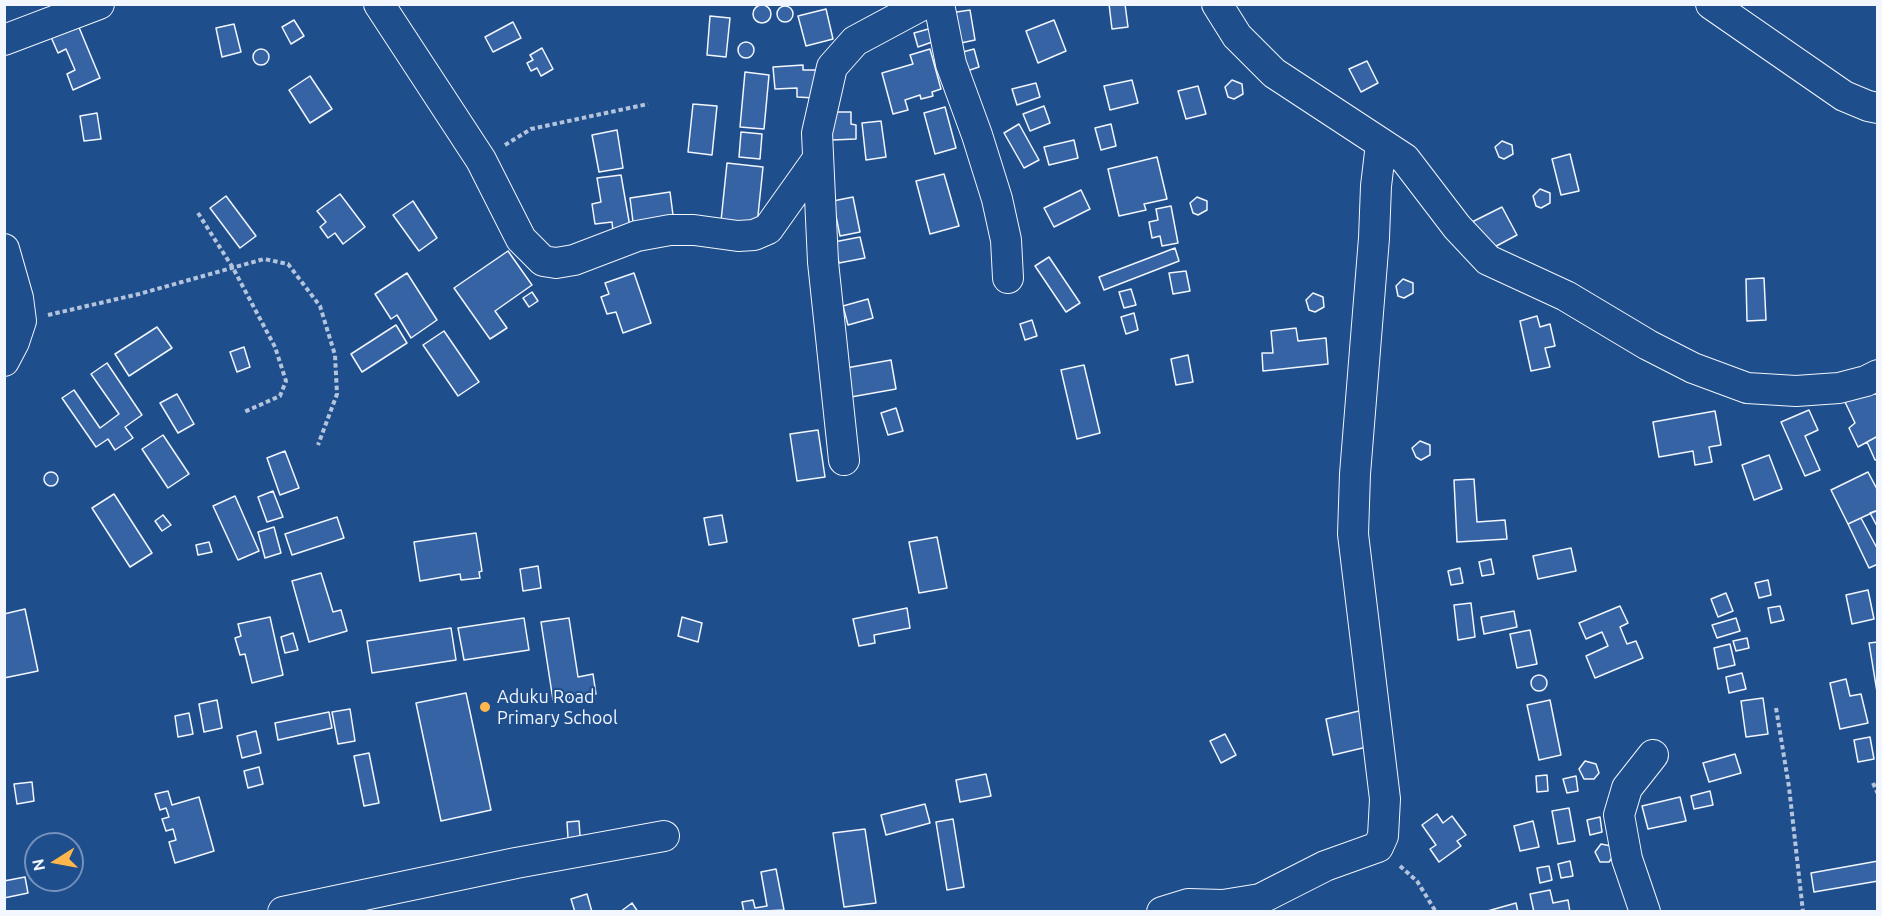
<!DOCTYPE html>
<html>
<head>
<meta charset="utf-8">
<style>
	body { margin:0 }
	#map { position:relative; width:1882px; height:916px; overflow:hidden; background:#1f4e8c; font-family:Ubuntu,sans-serif }
	canvas { display:block }
	.frame { position:absolute; inset:0; border:6px solid #f2f6ff; pointer-events:none }
	.north { position:absolute; left:24px; top:832px; width:60px; height:60px; box-sizing:border-box; background:#1f4e8c; border:2px solid #7391ba; border-radius:50%; rotate:259deg; font-size:16px; font-weight:700; line-height:24px; text-align:center; color:#f2f6ff }
	.north::after { content:''; display:block; margin:auto; width:21px; height:27px; background:#ffb74d; clip-path:polygon(50% 0,100% 100%,50% 72%,0 100%) }
</style>
</head>
<body>
<div id="map">
<canvas width="1882" height="916"></canvas>
<div class="frame"></div>
<div class="north">N</div>
</div>
<script>
const g = document.querySelector('canvas').getContext('2d');
g.lineJoin = 'round';
function fillPath(path, color) { g.fillStyle = color; g.fill(path, 'evenodd'); }
const poly = rows => new Path2D(rows.map(r => 'M' + r).join(''));
function stroke(path, color, width, dash) { g.strokeStyle = color; g.lineWidth = width; g.lineCap = dash ? 'butt' : 'round'; g.setLineDash(dash || []); g.stroke(path); }
function drawText(font, color, halo, rows, align = 'center') {
  g.font = font + ' Ubuntu,sans-serif'; g.lineWidth = 4.5; g.setLineDash([]); g.textBaseline = 'middle'; g.strokeStyle = halo; g.fillStyle = color; for (const [text, x, y, turn = 0] of rows) {
    g.save(); g.translate(x, y); g.rotate((+turn || 0) * Math.PI / 180); g.textAlign = isNaN(turn) ? turn : align; if (halo) g.strokeText(text, 0, 0); g.fillText(text, 0, 0); g.restore();
  }
}
const building = poly([
	[1109,4,1125,4,1128,27,1112,29,1109,4],
	'753 14a9 9 0 1 1 18 0a9 9 0 1 1-18 0Z',
	'777 14a8 8 0 1 1 16 0a8 8 0 1 1-16 0Z',
	[826,9,833,39,806,46,798,16,826,9],
	[970,10,975,40,956,44,950,13,970,10],
	[710,16,730,18,726,57,707,55,710,16],
	[294,20,304,36,291,44,282,27,294,20],
	[1054,20,1066,51,1038,63,1026,31,1054,20],
	[513,22,521,38,493,52,485,37,513,22],
	[234,24,241,52,222,57,216,28,234,24],
	[78,25,100,78,73,90,67,74,75,70,66,49,58,53,51,37,78,25],
	[932,28,935,41,918,47,914,33,932,28],
	'738 50a8 8 0 1 1 16 0a8 8 0 1 1-16 0Z',
	[542,48,553,69,541,76,537,68,531,71,527,63,533,60,530,55,542,48],
	[930,49,941,89,932,92,933,96,921,99,920,95,905,100,908,110,893,114,882,73,913,64,910,55,930,49],
	[974,49,979,67,964,72,959,53,974,49],
	'253 57a8 8 0 1 1 16 0a8 8 0 1 1-16 0Z',
	[1367,61,1378,83,1361,92,1349,69,1367,61],
	[803,65,803,70,816,70,815,98,797,97,797,88,775,89,773,67,803,65],
	[745,72,769,75,764,129,740,127,745,72],
	[310,76,332,109,310,123,289,90,310,76],
	[1132,80,1138,103,1110,110,1104,86,1132,80],
	[1232,80,1242,84,1243,94,1234,99,1228,97,1225,87,1232,80],
	[1036,83,1040,97,1017,105,1012,89,1036,83],
	[1198,86,1206,114,1186,119,1178,91,1198,86],
	[693,104,717,106,712,155,688,152,693,104],
	[1044,106,1050,123,1030,131,1023,114,1044,106],
	[945,107,956,148,935,154,924,113,945,107],
	[832,112,851,112,851,124,856,125,856,139,832,140,832,112],
	[97,113,101,139,84,141,80,116,97,113],
	[881,121,886,157,866,160,862,123,881,121],
	[1019,124,1039,160,1024,168,1004,133,1019,124],
	[1111,124,1116,146,1101,150,1095,128,1111,124],
	[617,130,623,168,599,172,592,135,617,130],
	[741,132,762,134,760,159,739,157,741,132],
	[1074,140,1078,158,1049,165,1044,147,1074,140],
	[1502,141,1512,145,1513,154,1504,159,1499,157,1495,147,1502,141],
	[1570,154,1579,191,1561,195,1552,159,1570,154],
	[1157,157,1167,199,1144,204,1146,210,1119,216,1108,169,1157,157],
	[727,163,763,167,757,225,721,221,727,163],
	[944,174,959,226,930,234,916,181,944,174],
	[621,175,630,227,613,231,612,222,595,224,592,204,601,202,597,178,621,175],
	[1540,189,1550,193,1550,203,1541,208,1536,206,1533,196,1540,189],
	[1081,190,1090,209,1054,227,1044,208,1081,190],
	[670,192,673,215,633,222,630,198,670,192],
	[340,194,365,227,343,244,335,233,328,238,320,227,326,222,317,211,340,194],
	[226,196,256,236,240,248,210,208,226,196],
	[853,197,860,232,840,236,833,201,853,197],
	[1197,197,1207,201,1207,210,1198,215,1193,213,1190,203,1197,197],
	[413,201,437,238,419,251,393,215,413,201],
	[1171,206,1178,243,1162,246,1160,236,1152,238,1149,222,1158,220,1156,209,1171,206],
	[1502,207,1517,235,1487,251,1472,222,1502,207],
	[860,237,865,258,839,263,834,242,860,237],
	[1175,248,1179,261,1104,290,1099,277,1175,248],
	[508,251,532,285,495,311,507,328,490,339,454,288,508,251],
	[1049,257,1080,303,1066,312,1035,266,1049,257],
	[1186,271,1190,291,1173,294,1169,273,1186,271],
	[407,273,437,320,411,338,397,315,391,319,375,294,407,273],
	[634,273,651,323,623,333,616,312,607,314,601,297,609,294,605,283,634,273],
	[1764,278,1766,320,1747,321,1746,279,1764,278],
	[1403,279,1413,283,1413,293,1404,298,1398,296,1396,286,1403,279],
	[1131,289,1136,305,1124,308,1119,292,1131,289],
	[532,292,538,301,529,307,523,298,532,292],
	[1313,293,1323,297,1324,307,1315,312,1309,310,1306,300,1313,293],
	[868,299,873,318,848,325,843,306,868,299],
	[1134,313,1138,330,1126,334,1121,317,1134,313],
	[1537,316,1540,327,1550,324,1555,346,1545,348,1550,367,1531,371,1520,321,1537,316],
	[1032,320,1037,336,1025,340,1020,324,1032,320],
	[396,325,407,343,362,372,351,354,396,325],
	[157,327,172,348,129,376,115,354,157,327],
	[1296,328,1298,341,1326,338,1328,364,1263,371,1262,353,1273,353,1271,331,1296,328],
	[444,331,479,382,458,396,423,345,444,331],
	[244,347,250,367,237,372,230,352,244,347],
	[1188,355,1193,382,1176,385,1171,359,1188,355],
	[891,360,896,389,851,397,846,368,891,360],
	[107,363,142,415,125,427,133,438,115,450,108,439,96,447,62,398,74,390,100,428,119,414,91,374,107,363],
	[1084,365,1100,433,1077,439,1061,370,1084,365],
	[1868,391,1878,395,1878,436,1858,447,1849,428,1855,423,1845,402,1868,391],
	[177,394,194,424,178,433,160,403,177,394],
	[896,408,903,431,888,435,881,413,896,408],
	[1809,410,1818,430,1805,436,1820,470,1805,476,1781,422,1809,410],
	[1715,411,1721,445,1709,447,1712,462,1695,465,1693,451,1659,457,1653,422,1715,411],
	[818,430,825,477,797,481,790,434,818,430],
	[163,435,189,474,168,488,142,449,163,435],
	[1878,436,1878,459,1875,460,1867,442,1878,436],
	[1420,441,1430,445,1430,455,1421,460,1416,457,1412,448,1420,441],
	[285,451,299,488,280,495,267,458,285,451],
	[1769,455,1782,489,1754,500,1742,465,1769,455],
	'44 479a7 7 0 1 1 14 0a7 7 0 1 1-14 0Z',
	[1868,472,1878,491,1878,510,1848,524,1831,490,1868,472],
	[1474,479,1477,522,1505,520,1507,539,1457,542,1454,480,1474,479],
	[273,491,283,517,267,522,258,497,273,491],
	[114,494,152,553,130,567,92,508,114,494],
	[235,496,259,551,238,560,213,506,235,496],
	[1878,510,1878,528,1870,513,1878,510],
	[163,515,171,525,162,531,155,521,163,515],
	[722,515,727,542,709,545,704,518,722,515],
	[337,517,344,538,292,555,285,534,337,517],
	[1861,518,1878,550,1878,564,1869,568,1848,524,1861,518],
	[274,527,281,553,265,558,258,532,274,527],
	[476,533,482,571,479,572,480,578,461,580,460,574,420,581,414,542,476,533],
	[937,537,947,588,919,593,909,542,937,537],
	[209,542,212,552,198,555,196,545,209,542],
	[1571,548,1576,571,1538,579,1533,556,1571,548],
	[1491,559,1494,574,1482,576,1479,562,1491,559],
	[538,566,541,588,523,591,520,569,538,566],
	[1460,568,1463,583,1451,585,1448,571,1460,568],
	[321,573,333,612,341,610,347,631,309,642,292,581,321,573],
	[1768,580,1771,595,1759,598,1755,583,1768,580],
	[1868,590,1874,619,1852,624,1846,595,1868,590],
	[1726,593,1733,611,1718,617,1711,599,1726,593],
	[1471,603,1475,637,1458,640,1454,605,1471,603],
	[1620,606,1628,623,1620,627,1627,644,1636,641,1643,658,1595,678,1586,656,1608,646,1602,632,1586,639,1579,623,1620,606],
	[1780,606,1784,620,1771,623,1768,608,1780,606],
	[907,608,910,628,874,635,875,643,859,646,853,619,907,608],
	[25,609,38,671,4,678,4,614,25,609],
	[1514,611,1517,627,1484,634,1481,617,1514,611],
	[270,617,283,675,252,683,245,654,240,655,235,638,241,636,238,624,270,617],
	[682,617,702,623,698,642,678,636,682,617],
	[524,618,529,650,464,660,458,628,524,618],
	[569,618,578,677,593,674,596,694,553,700,541,622,569,618],
	[1736,618,1740,631,1717,638,1712,625,1736,618],
	[451,628,456,660,372,673,367,641,451,628],
	[1530,630,1537,664,1517,668,1510,634,1530,630],
	[293,633,298,650,285,653,281,637,293,633],
	[1747,638,1749,648,1736,651,1733,641,1747,638],
	[1878,642,1878,698,1869,643,1878,642],
	[1730,644,1735,665,1718,669,1714,648,1730,644],
	[1742,673,1746,689,1729,693,1726,677,1742,673],
	'1531 683a8 8 0 1 1 16 0a8 8 0 1 1-16 0Z',
	[1846,679,1850,696,1861,694,1868,723,1840,729,1830,683,1846,679],
	[466,693,491,810,441,821,416,703,466,693],
	[1763,698,1768,734,1746,737,1741,701,1763,698],
	[217,700,222,728,204,732,199,704,217,700],
	[1550,700,1561,755,1539,760,1527,705,1550,700],
	[350,709,355,741,338,744,332,712,350,709],
	[1363,710,1371,746,1333,755,1326,719,1363,710],
	[329,712,332,728,278,740,275,723,329,712],
	[189,713,193,734,178,737,175,716,189,713],
	[256,731,261,753,242,758,237,736,256,731],
	[1225,734,1236,755,1221,763,1210,741,1225,734],
	[1870,737,1874,759,1858,762,1854,740,1870,737],
	[369,753,379,803,364,806,354,756,369,753],
	[1735,754,1741,773,1709,782,1703,763,1735,754],
	[1585,761,1596,764,1599,773,1594,779,1584,779,1579,769,1585,761],
	[259,767,263,784,248,788,244,771,259,767],
	[986,774,991,796,960,802,956,780,986,774],
	[1547,775,1548,791,1537,792,1536,776,1547,775],
	[1576,776,1578,791,1567,793,1563,779,1576,776],
	[32,782,34,801,17,804,14,784,32,782],
	[168,791,172,805,199,797,214,851,175,863,169,842,176,840,173,829,166,831,162,819,169,817,166,808,160,810,155,794,168,791],
	[1710,791,1713,805,1694,809,1691,796,1710,791],
	[1680,797,1686,821,1648,829,1642,806,1680,797],
	[925,804,930,823,886,835,881,815,925,804],
	[1569,808,1575,841,1558,844,1552,811,1569,808],
	[1437,814,1443,823,1452,816,1466,835,1457,841,1461,846,1439,862,1430,849,1436,845,1422,825,1437,814],
	[1600,817,1602,832,1590,835,1587,820,1600,817],
	[953,819,964,887,947,890,936,822,953,819],
	[579,821,580,836,568,838,567,822,579,821],
	[1533,821,1539,847,1520,851,1514,826,1533,821],
	[865,829,876,903,844,907,833,833,865,829],
	[1601,844,1611,846,1614,855,1609,862,1600,862,1595,852,1601,844],
	[1570,861,1573,876,1561,878,1558,864,1570,861],
	[1878,861,1878,881,1814,892,1811,873,1878,861],
	[1549,866,1552,880,1540,883,1537,868,1549,866],
	[776,869,784,910,744,912,742,902,753,900,755,908,767,906,761,872,776,869],
	[25,877,28,893,4,898,4,881,25,877],
	[1550,890,1553,903,1568,900,1570,912,1534,912,1530,894,1550,890],
	[587,894,592,912,575,912,571,899,587,894],
	[632,903,638,912,620,912,632,903],
	[1516,903,1518,912,1484,912,1516,903]
]);
const path = poly([
	[505,145,531,129,648,104],
	[198,213,233,268,275,347,286,381,280,396,244,412],
	[48,315,139,294,264,259,288,264,320,306,335,355,337,394,318,445],
	[1776,708,1789,787,1803,912],
	[1873,783,1878,794],
	[1400,866,1417,881,1436,912]
]);
const minor = poly([
	[379,4,481,160,521,239,543,261,556,263,574,260,637,236,670,230,694,230,738,236,754,235,768,229,817,160],
	[939,4,951,64,977,135,997,199,1006,240,1008,278],
	[1217,4,1237,36,1274,73,1405,159,1457,227,1488,260,1566,296,1648,345,1693,368,1747,388,1796,391,1839,388,1866,381,1878,375],
	[1711,4,1844,96,1868,106,1878,108],
	[4,40,99,4],
	[4,249,18,298,21,321,14,342,4,361],
	[844,460,823,262,817,133,832,67,855,41,924,4],
	[283,912,516,863,664,836],
	[1162,912,1188,904,1223,905,1260,899,1325,866,1378,847,1383,836,1385,799,1353,534,1355,474,1374,238,1376,186,1381,144],
	[1645,912,1627,859,1619,815,1627,788,1653,755]
]);
const markers = [
	[485,707,6,"#ffb74d"]
];
const poiNames = [
	["Aduku Road",497,697],
	["Primary School",497,718]
];
fillPath(building, '#3563a3');
stroke(building, '#f2f6ff', 1.5);
stroke(minor, '#f2f6ff', 32);
stroke(path, '#b3c4dc', 4, [4.5, 3]);
stroke(minor, '#1f4e8c', 30);
for (const [x, y, r, color] of markers) { const dot = new Path2D(); dot.arc(x, y, r, 0, 2 * Math.PI); g.fillStyle = color; g.fill(dot); stroke(dot, '#1f4e8c', 2); }
drawText('18px', '#f2f6ff', '#1f4e8c', poiNames, 'left');
</script>
</body>
</html>
